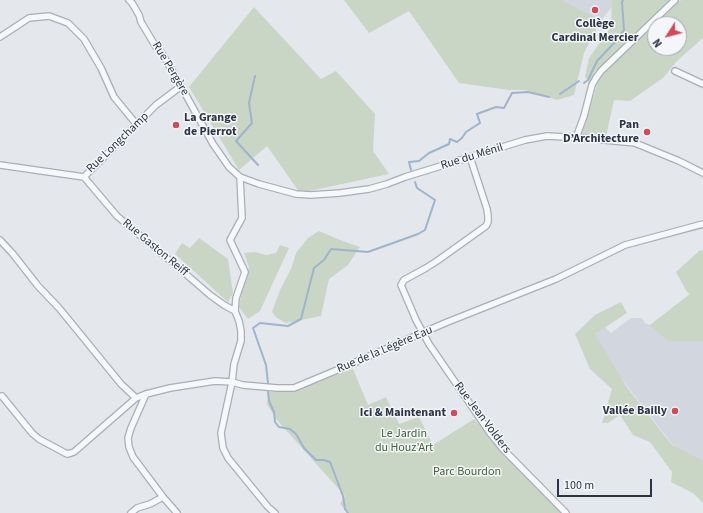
<!DOCTYPE html>
<html>
<head>
<meta charset="utf-8">
<style>
	body { margin:0 }
	#map { position:relative; width:703px; height:513px; overflow:hidden; background:#e4e7ec; font-family:"Source Sans 3",sans-serif }
	canvas { display:block }
	.north { position:absolute; left:647px; top:16px; width:40px; height:40px; box-sizing:border-box; background:#f4f6f9; border:1px solid #a4a8b1; border-radius:50%; rotate:234deg; font-size:11px; font-weight:700; line-height:16px; text-align:center; color:#2b3445 }
	.north::after { content:''; display:block; margin:auto; width:14px; height:18px; background:#d1495b; clip-path:polygon(50% 0,100% 100%,50% 72%,0 100%) }
	.scale { position:absolute; left:557px; top:479px; width:95px; height:18px; box-sizing:border-box; border:2px solid #2b3445; border-top:0; padding-left:5px; font-size:12px; line-height:14px; white-space:nowrap; color:#2b3445; -webkit-text-stroke:3px #f4f6f9; paint-order:stroke }
</style>
</head>
<body>
<div id="map">
<canvas width="703" height="513"></canvas>
<div class="north">N</div>
<div class="scale">100 m</div>
</div>
<script>
const g = document.querySelector('canvas').getContext('2d');
g.lineJoin = 'round';
function fillPath(path, color) { g.fillStyle = color; g.fill(path, 'evenodd'); }
const poly = rows => new Path2D(rows.map(r => 'M' + r).join(''));
function stroke(path, color, width, dash) { g.strokeStyle = color; g.lineWidth = width; g.lineCap = dash ? 'butt' : 'round'; g.setLineDash(dash || []); g.stroke(path); }
function drawText(font, color, halo, rows, align = 'center') {
  g.font = font + ' "Source Sans 3",sans-serif'; g.lineWidth = 3; g.setLineDash([]); g.textBaseline = 'middle'; g.strokeStyle = halo; g.fillStyle = color; for (const [text, x, y, turn = 0] of rows) {
    g.save(); g.translate(x, y); g.rotate((+turn || 0) * Math.PI / 180); g.textAlign = isNaN(turn) ? turn : align; if (halo) g.strokeText(text, 0, 0); g.fillText(text, 0, 0); g.restore();
  }
}
const built = poly([
	[562,0,618,0,601,20],
	[697,289,703,296,703,480,672,444,621,378,589,339,605,327,611,333,631,318,642,318,645,323,650,325]
]);
const green = poly([
	[344,0,562,0,601,20,584,53,574,95,557,100,525,90,509,90,459,83,409,11,369,33],
	[612,0,670,0,595,72,590,83,585,77,589,58,611,27],
	[681,0,703,0,703,38,677,61,663,78,630,101,614,100,606,136,582,134,599,79,615,62,655,25,655,48,679,48,679,24,656,24],
	[254,7,321,79,336,71,375,114,373,151,389,174,300,193,267,146,239,170,189,87],
	[319,231,340,240,360,247,348,265,329,279,321,316,286,323,277,318,272,312,280,290,291,269,296,253,308,238],
	[199,238,228,259,233,293,228,302,175,254,182,243,190,248],
	[280,245,289,248,260,311,248,319,239,307,242,291,249,267,244,253,255,252,266,255,276,253],
	[703,250,703,341,668,341,650,325,690,294,687,292,676,272,699,251],
	[621,302,627,313,595,334,626,386,672,445,703,461,703,503,693,493,671,482,672,472,650,442,633,435,620,415,608,423,602,423,612,389,590,369,575,334,595,315],
	[353,369,368,405,386,397,399,424,419,417,433,445,474,419,562,513,348,513,340,504,345,496,276,419,267,404,269,392,292,390]
]);
const stream = poly([
	[255,76,249,103,252,123,236,141,258,165],
	[584,83,588,80,597,61,616,41,624,30,622,2,623,0],
	[560,94,579,81],
	[411,170,409,162,419,161,429,153,449,144,450,139,457,142,462,138,466,132,480,123,477,114,496,107,504,108,512,93,528,92,549,97],
	[268,383,266,365,253,328,260,323,288,326,301,319,314,268,324,260,331,249,368,252,418,234,425,230,435,200,417,188,415,182],
	[268,392,269,401,274,412,275,422,279,427,290,429,296,434,304,448,316,460,324,460,330,462,343,496,345,509,348,513]
]);
const minor = poly([
	[129,0,132,3,139,15,141,22,156,47,161,52,177,79,213,144,229,167,240,177,259,184,296,194,311,195,340,193,369,189,387,184,405,177,525,140,547,136,584,138,635,143,679,161,703,173],
	[0,37,29,18,49,16,68,23,84,39,101,68,114,97,137,125],
	[675,71,703,84],
	[576,138,584,116,592,85,596,78,601,71,675,0],
	[470,157,487,209,488,216,488,222,486,226,437,261,426,268,404,280,401,285,416,320,429,344,490,433,503,449,566,513],
	[0,165,84,177],
	[84,177,117,216,180,269,210,295,224,305,235,311],
	[84,177,156,105,180,87],
	[240,177,242,218,230,240,245,272,236,298,235,311,239,321,241,331,241,341,234,364,232,382,221,433,223,448,228,458,268,507,275,513],
	[0,240,13,254,38,286,59,308,121,384,136,398],
	[146,394,131,428,128,438,129,447,133,457,163,497,177,513],
	[2,396,32,433,39,439,67,454,71,453,74,452,136,398,146,394,170,388,215,381,232,382,243,385,277,388,294,388,349,365,445,323,556,279,625,245,703,224],
	[131,513,137,508,150,504,163,497]
]);
const markers = [
	[595,10,4,"#d1495b"],
	[176,125,4,"#d1495b"],
	[647,132,4,"#d1495b"],
	[675,411,4,"#d1495b"],
	[454,413,4,"#d1495b"]
];
const poiNames = [
	["Collège",595,24,"center"],
	["Cardinal Mercier",595,38,"center"],
	["La Grange",184,118,"left"],
	["de Pierrot",184,132,"left"],
	["Pan",639,125],
	["D’Architecture",639,139],
	["Vallée Bailly",667,411],
	["Ici & Maintenant",446,413]
];
const streetNames = [
	["Rue Pergère",170,69,59],
	["Rue Longchamp",118,143,-44],
	["Rue du Ménil",472,157,-17],
	["Rue Gaston Reiff",155,248,40],
	["Rue de la Légère Eau",385,350,-23],
	["Rue Jean Volders",482,418,53]
];
const parkNames = [
	["Le Jardin",404,434],
	["du Houz’Art",404,448],
	["Parc Bourdon",467,472]
];
fillPath(built, '#d2d6de');
fillPath(green, '#c9d6c5');
stroke(stream, '#9fb4cc', 2);
stroke(minor, '#a9aeb7', 8);
stroke(minor, '#f7f8fa', 5.5);
for (const [x, y, r, color] of markers) { const dot = new Path2D(); dot.arc(x, y, r, 0, 2 * Math.PI); g.fillStyle = color; g.fill(dot); stroke(dot, '#f4f6f9', 1.5); }
drawText('bold 12px', '#2b3445', '#f4f6f9', poiNames, 'right');
drawText('12px', '#2b3445', '#f4f6f9', streetNames);
drawText('12px', '#3f6138', '#f4f6f9', parkNames);
</script>
</body>
</html>
